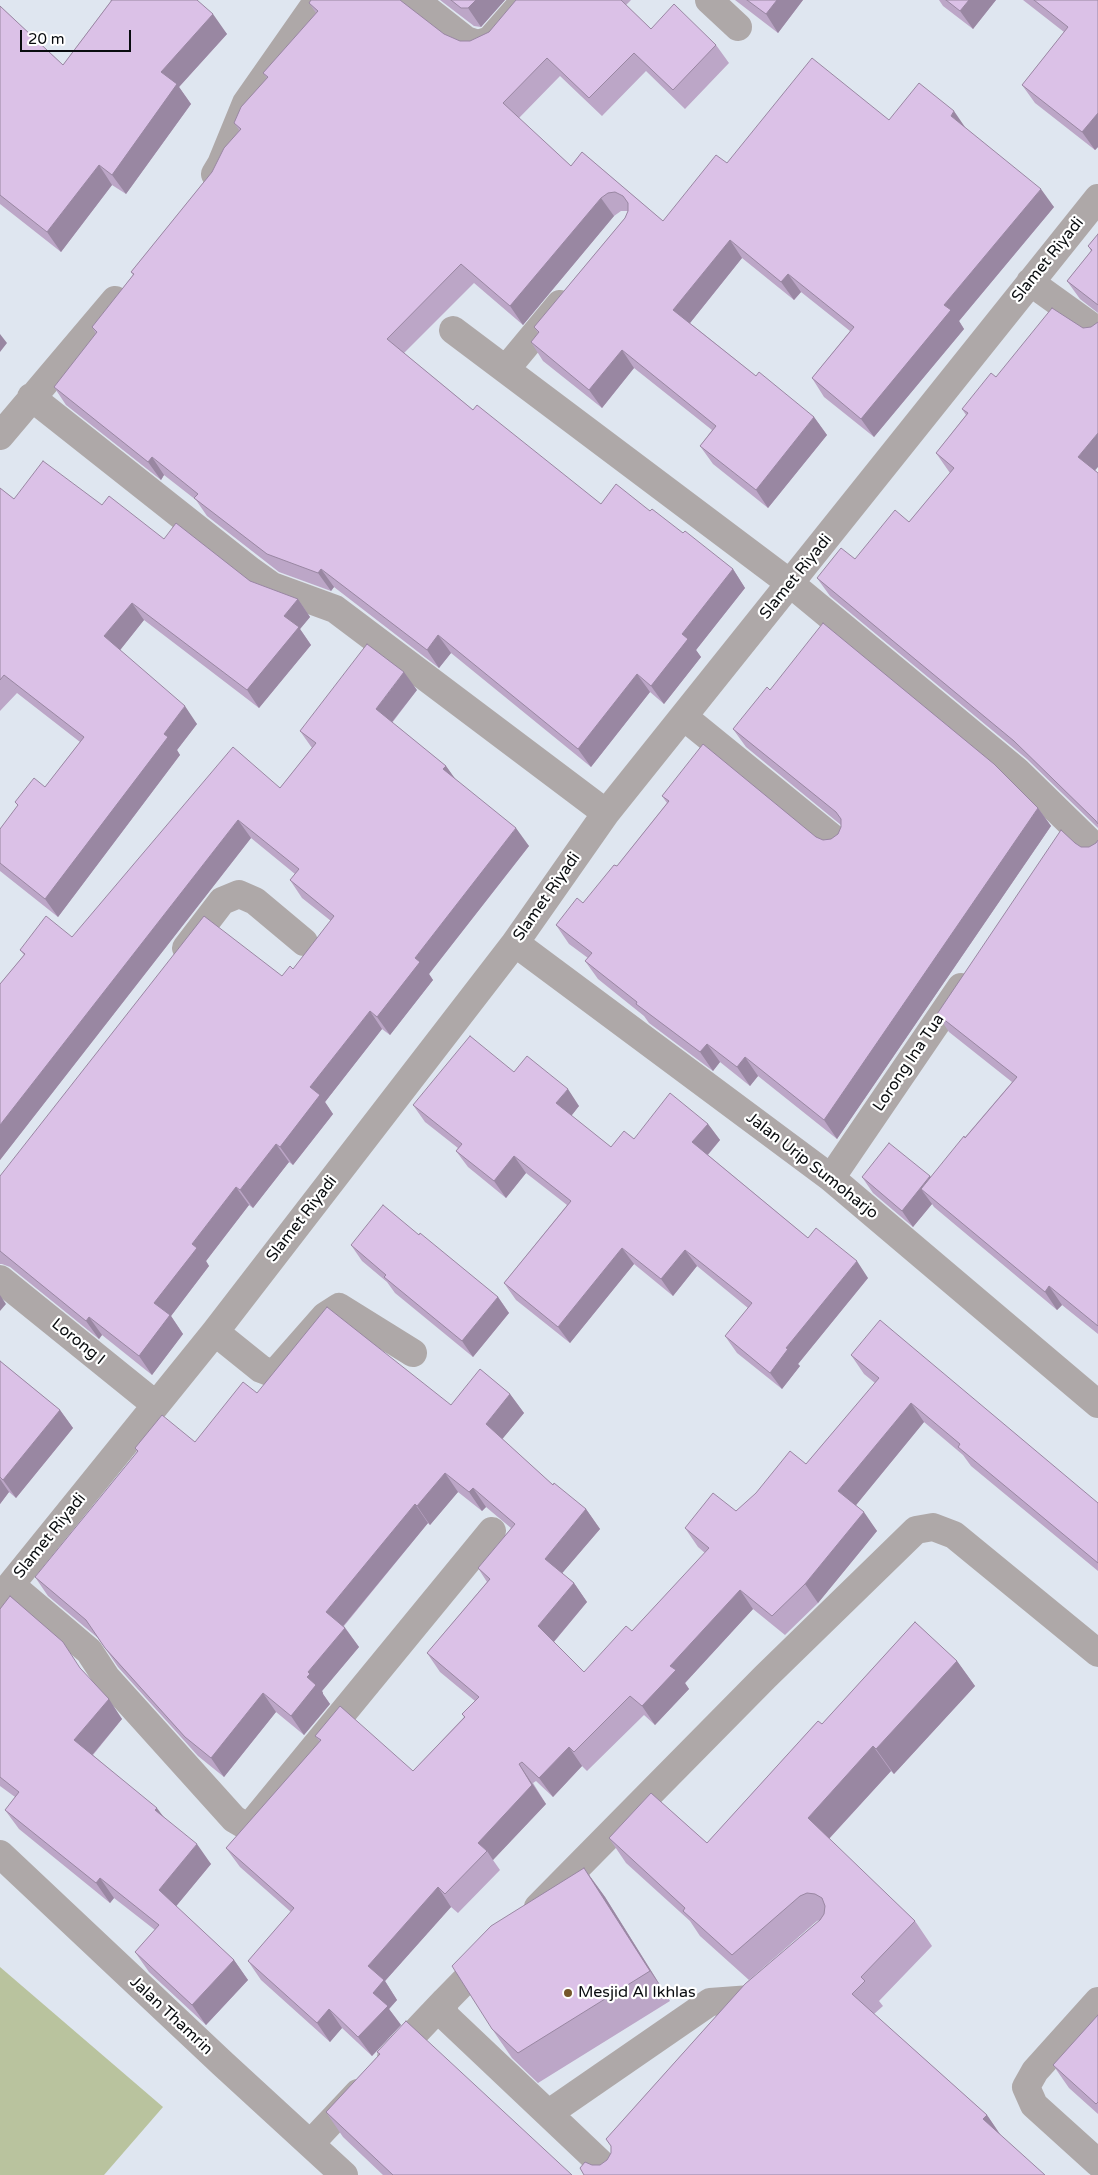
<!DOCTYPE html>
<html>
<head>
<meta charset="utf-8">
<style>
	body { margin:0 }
	#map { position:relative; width:1098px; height:2175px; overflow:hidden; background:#dfe6f0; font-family:"Varela Round",sans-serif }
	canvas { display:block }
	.scale { position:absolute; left:20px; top:30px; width:111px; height:22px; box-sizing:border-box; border:2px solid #090c0f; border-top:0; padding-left:6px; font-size:15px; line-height:18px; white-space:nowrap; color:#090c0f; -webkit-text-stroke:4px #fff; paint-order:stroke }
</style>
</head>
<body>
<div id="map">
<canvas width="1098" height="2175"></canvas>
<div class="scale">20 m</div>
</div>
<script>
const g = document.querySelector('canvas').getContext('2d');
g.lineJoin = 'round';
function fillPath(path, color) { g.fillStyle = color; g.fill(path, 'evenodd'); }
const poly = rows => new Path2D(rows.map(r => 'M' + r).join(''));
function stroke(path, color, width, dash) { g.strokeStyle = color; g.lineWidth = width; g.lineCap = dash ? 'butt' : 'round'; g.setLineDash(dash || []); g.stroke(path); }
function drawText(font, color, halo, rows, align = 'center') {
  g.font = font + ' "Varela Round",sans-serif'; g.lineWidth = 4.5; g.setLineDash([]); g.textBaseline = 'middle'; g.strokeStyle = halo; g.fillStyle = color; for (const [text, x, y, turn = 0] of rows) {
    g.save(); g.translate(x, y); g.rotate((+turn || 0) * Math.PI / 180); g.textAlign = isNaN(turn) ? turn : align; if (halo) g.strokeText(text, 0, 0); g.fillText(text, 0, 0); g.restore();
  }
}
const green = poly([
	[0,1967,163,2107,104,2175,0,2175]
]);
const minor = poly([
	[415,0,466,40,478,44,490,40,525,0],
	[709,0,738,27],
	[215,174,221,164,246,103,318,0],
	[1030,282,1098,331],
	[453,330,791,584,1017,771,1098,850],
	[506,369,560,304],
	[31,397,251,571,272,586,335,609,606,813],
	[0,436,115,300],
	[684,717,839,843],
	[515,943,831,1178,1098,1404],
	[186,948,222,901,239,894,255,901,304,942],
	[831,1178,961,987],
	[0,1279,156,1405],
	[215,1332,261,1369,274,1374,325,1316,339,1307,413,1353],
	[11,1585,89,1651,106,1677,234,1819,246,1826,254,1821,492,1531],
	[0,1598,215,1332,515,943,606,813,1098,198],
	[0,1854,222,2063,344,2175],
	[538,1907,765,1677,916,1530,933,1527,954,1535,1098,1653],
	[488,1957,445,2001,443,2014,613,2175],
	[1098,2001,1035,2071,1026,2087,1034,2105,1098,2163],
	[391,2058,445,2001],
	[549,2113,710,2002,751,1999,764,1988],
	[311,2143,358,2093]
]);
const wall = poly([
	[110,0,197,0,227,34,179,87,191,104,126,194,112,185,61,252,0,204,0,6,63,65,111,1],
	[440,0,505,0,481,27,474,26],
	[516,0,631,0,626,5,651,29,716,45,729,63,685,109,646,71,602,116,560,76,519,118,571,166,582,152,663,221,727,163,889,120,967,129,1054,207,959,321,964,329,874,437,824,397,812,378,850,331,801,292,794,300,742,258,690,323,756,376,814,417,827,435,768,508,713,464,700,446,712,430,634,368,602,408,543,361,531,342,538,333,534,327,625,218,628,211,621,211,614,216,523,325,474,283,404,353,473,410,601,504,650,511,683,533,733,569,745,588,696,650,701,657,664,704,650,692,591,767,451,653,439,668,334,587,331,591,279,572,207,516,196,500,164,475,161,480,66,405,54,387,96,334,92,327,133,275,131,272,212,172,239,130,234,123,267,78,263,73,316,13,309,3,444,34,460,41,470,41,489,32],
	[735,0,803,0,778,33],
	[939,0,996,0,973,29,943,6],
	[1023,0,1098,0,1098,147,1095,150,1035,103,1022,85,1064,32],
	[1098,234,1098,313,1080,299,1067,281,1091,251,1088,246],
	[1091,327,1095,470,1098,473,1098,828,1027,759,830,596,817,578,855,559,909,522,950,473,936,453,966,415,962,409,996,377,1083,328],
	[0,488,14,499,102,505,164,539,250,581,298,599,310,617,300,629,311,645,259,708,144,620,120,650,197,724,177,750,180,755,58,917,0,871,0,829,18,806,15,802,45,787,80,742,17,693,0,711],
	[417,690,392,723,446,766,454,778,529,846,429,974,433,980,390,1035,382,1029,325,1102,333,1114,293,1165,289,1162,253,1208,249,1205,206,1261,209,1266,171,1316,183,1334,152,1375,102,1335,99,1339,10,1267,2,1264,0,1264,0,1176,293,969,331,921,302,898,290,880,295,874,251,838,0,1160,0,984,24,955,20,950,72,937,280,788,312,748,300,731],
	[770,690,1038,808,1051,826,837,1139,758,1076,750,1086,720,1062,713,1071,649,1023,644,1016,598,979,585,961,588,958,569,944,556,925,583,903,617,866,667,803,662,796,816,837,823,840,831,839,838,834,841,827,841,825,746,747,733,729],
	[1098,840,1098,1334,1062,1305,1057,1310,934,1207,932,1204,913,1227,873,1193,862,1177,930,1176,931,1177,1012,1082,949,1032,937,1014,1075,843,1081,847,1089,847,1096,843],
	[514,1072,579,1106,571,1116,611,1147,634,1139,708,1124,720,1140,708,1155,808,1238,868,1278,798,1364,800,1366,782,1389,737,1353,725,1336,748,1308,697,1266,673,1296,634,1264,570,1343,516,1300,504,1283,567,1205,526,1173,506,1198,468,1167,456,1151,458,1148,425,1122,413,1105],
	[419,1235,498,1297,509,1313,473,1357,395,1293,387,1282,362,1261,351,1245],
	[851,1355,1098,1503,1098,1571,971,1466,963,1455,924,1422,856,1505,877,1531,818,1603,785,1635,753,1609,685,1683,689,1689,655,1725,644,1715,587,1771,582,1766,553,1797,536,1781,533,1783,546,1804,493,1860,500,1870,458,1913,451,1907,385,1981,397,2000,389,2009,401,2025,372,2056,342,2028,330,2042,261,1980,248,1961,291,1912,240,1867,226,1848,320,1742,315,1736,413,1771,464,1717,462,1714,475,1701,440,1672,427,1653,487,1582,478,1568,511,1528,486,1507,482,1511,458,1492,430,1525,428,1523,344,1626,359,1647,322,1691,323,1693,323,1694,330,1704,304,1735,276,1712,224,1777,198,1756,118,1667,98,1638,48,1596,35,1577,137,1452,135,1448,195,1442,257,1393,451,1405,510,1394,524,1413,502,1439,553,1485,586,1509,600,1529,562,1573,574,1583,587,1602,554,1642,584,1672,632,1631,705,1553,698,1547,685,1528,736,1511,806,1464,875,1383,864,1374],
	[0,1361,60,1410,73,1428,16,1498,9,1492,0,1504],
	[0,1609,83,1671,122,1719,93,1755,164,1817,211,1864,176,1906,234,1960,248,1980,206,2025,149,1972,135,1952,155,1930,114,1898,110,1903,19,1829,5,1810,15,1797,0,1786],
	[915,1622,957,1661,975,1686,894,1774,891,1771,829,1839,915,1921,932,1946,879,2001,883,2006,874,2014,987,2115,1001,2136,1045,2175,584,2175,580,2168,585,2162,592,2165,600,2165,607,2160,611,2153,611,2146,606,2139,745,1984,820,1920,817,1921,749,1980,700,1936,690,1921,626,1863,609,1838,651,1793,707,1843,818,1721,822,1724],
	[584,1868,605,1897,670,2001,538,2083,512,2058,492,2029],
	[1098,2015,1098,2114,1069,2088,1053,2065],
	[377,2052,572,2175,383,2175,343,2137,326,2112,379,2055]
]);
const shadedWall = poly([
	[476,0,505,0,481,27,468,8],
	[777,0,803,0,778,33,766,14],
	[969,0,996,0,973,29,960,11],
	[213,14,227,34,179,87,191,104,126,194,112,175,161,72],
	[954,111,967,130,951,116],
	[1098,113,1098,147,1095,150,1082,132],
	[99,165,112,185,61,252,47,232],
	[1041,189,1054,207,959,321,964,329,874,437,861,419,944,305],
	[601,198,614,216,523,325,510,306],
	[730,240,742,258,686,328,673,310],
	[788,274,801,292,794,300,781,282],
	[0,334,7,343,0,352],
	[622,350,634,368,602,408,589,390],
	[814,417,827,435,768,508,756,490],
	[1098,433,1098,467,1091,475,1078,457],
	[152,457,164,475,161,480,148,462],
	[321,569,334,587,331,591,318,573],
	[733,569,745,588,696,650,701,657,664,704,651,686,682,634],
	[298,599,310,617,300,629,311,645,259,708,247,690,284,616],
	[132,603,144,620,117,654,104,636],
	[438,635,451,653,439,668,427,650],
	[404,672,417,690,388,727,376,709],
	[637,674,650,692,591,767,578,749],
	[185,706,197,724,177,750,180,755,58,917,45,899,164,734],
	[446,766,459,784,443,769],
	[1038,808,1051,826,837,1139,824,1120],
	[238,820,251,838,0,1160,0,1125],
	[516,828,529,846,429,974,433,980,390,1035,377,1017,415,958],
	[370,1011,382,1029,325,1102,333,1114,293,1165,280,1147,310,1087],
	[707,1044,720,1062,713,1071,700,1052],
	[745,1057,758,1076,750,1086,737,1067],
	[568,1089,579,1106,568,1120,556,1103],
	[708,1124,720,1140,704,1159,692,1142],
	[276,1144,289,1162,253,1208,240,1190],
	[514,1156,526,1173,506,1198,494,1181],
	[930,1176,942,1192,921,1189,932,1204,913,1227,902,1211],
	[236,1187,249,1205,206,1261,209,1266,171,1316,183,1334,152,1375,139,1356,154,1303,192,1244],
	[622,1248,634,1264,570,1343,558,1327],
	[685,1250,697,1266,673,1296,661,1279],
	[857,1261,868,1278,798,1364,800,1366,782,1389,770,1373,786,1348],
	[1049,1286,1062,1305,1057,1310,1045,1292],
	[0,1295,6,1304,0,1311],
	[498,1297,509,1313,473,1357,462,1341],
	[89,1317,102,1335,99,1339,86,1321],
	[510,1394,524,1413,499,1443,486,1424],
	[911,1403,924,1422,852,1510,838,1491],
	[60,1410,73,1428,16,1498,3,1480],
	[445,1473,458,1492,430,1525,417,1506],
	[0,1479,9,1492,0,1504],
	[473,1488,486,1507,482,1511,469,1492],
	[415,1504,428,1523,339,1631,326,1612],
	[586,1509,600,1529,558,1578,545,1559],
	[864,1512,877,1531,818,1603,805,1584],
	[574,1583,587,1602,551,1645,538,1626],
	[740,1590,753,1609,685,1683,689,1689,655,1725,642,1706,670,1666],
	[345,1628,359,1647,322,1691,323,1693,323,1694,330,1704,304,1735,291,1716,307,1677,308,1672],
	[957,1661,975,1686,894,1774,876,1749],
	[263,1693,276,1712,224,1777,211,1758],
	[109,1699,122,1719,88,1760,74,1740],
	[873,1746,891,1771,825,1843,808,1818],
	[569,1747,582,1766,553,1797,539,1778],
	[519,1764,546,1804,493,1860,487,1851,478,1843],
	[157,1808,171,1827,155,1810],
	[197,1844,211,1864,173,1910,159,1890],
	[584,1868,605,1897,670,2001,650,1971],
	[100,1878,114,1898,110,1903,96,1883],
	[438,1887,451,1907,385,1981,397,2000,389,2009,401,2025,372,2056,358,2037,373,1993,368,1966],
	[234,1960,248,1980,206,2025,192,2005],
	[329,2009,342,2028,330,2042,317,2023],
	[987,2115,1004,2140,983,2119]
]);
const building = poly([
	[112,0,197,0,213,14,161,72,177,84,112,175,99,165,47,232,0,195,0,6,63,65,112,0],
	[311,0,400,0,444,34,460,41,470,41,489,32,516,0,621,0,651,29,674,4,716,45,673,90,634,53,589,98,547,58,503,103,571,166,582,152,663,221,716,155,727,163,812,58,889,120,919,83,954,111,951,116,1041,189,944,305,951,310,861,419,812,378,854,327,788,274,781,282,730,240,673,310,756,376,759,372,814,417,756,490,700,446,716,426,622,350,589,390,531,342,539,332,534,327,625,218,628,211,628,203,623,196,615,192,608,193,601,198,510,306,461,264,387,339,473,410,477,405,601,504,616,484,650,511,652,509,683,533,685,531,733,569,682,634,688,639,651,686,637,674,578,749,438,635,427,650,321,569,318,573,267,554,194,498,198,494,152,457,148,462,54,387,97,332,92,327,134,274,131,272,212,172,224,148,241,129,234,123,241,107,268,77,263,73,318,11,309,3,311,0],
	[451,0,476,0,468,8,461,8,451,0],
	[747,0,777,0,766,14,747,0],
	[946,0,969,0,960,11,946,0],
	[1034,0,1098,0,1098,113,1082,132,1022,85,1068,27,1034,0],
	[1098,234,1098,305,1067,281,1092,250,1088,246,1098,234],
	[1052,308,1083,328,1091,327,1098,322,1098,433,1078,457,1098,473,1098,824,1096,821,1014,741,817,578,841,548,855,559,895,510,909,522,954,468,936,453,968,413,962,409,991,373,996,377,1052,308],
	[43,461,102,505,109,496,164,539,176,523,250,581,298,599,284,616,299,627,247,690,132,603,104,636,185,706,164,734,168,737,45,899,0,863,0,829,18,805,15,802,34,778,45,787,84,737,4,675,0,680,0,488,14,499,43,461],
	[823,623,994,764,1038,808,824,1120,745,1057,737,1067,707,1044,700,1052,636,1004,637,1002,585,961,592,953,556,925,577,898,583,903,614,865,617,866,669,801,662,796,703,744,816,837,823,840,831,839,838,834,841,827,841,819,836,812,733,729,767,687,770,690,823,623],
	[367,644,404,672,376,709,446,766,443,769,516,828,415,958,420,962,377,1017,370,1011,310,1087,320,1095,280,1147,276,1144,240,1190,236,1187,192,1244,197,1248,154,1303,170,1315,139,1356,89,1317,86,1321,0,1251,0,1176,204,916,282,976,290,966,293,969,334,916,290,880,299,869,238,820,0,1125,0,984,25,954,20,950,46,916,72,937,233,747,280,788,316,743,300,731,367,644],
	[1061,830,1075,843,1081,847,1089,847,1096,843,1098,840,1098,1326,1049,1286,1045,1292,921,1189,964,1136,965,1138,1017,1077,937,1014,1061,830],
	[470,1036,514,1072,527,1056,568,1089,556,1103,611,1147,624,1131,634,1139,670,1093,708,1124,692,1142,808,1238,816,1228,857,1261,786,1348,788,1349,770,1373,725,1336,752,1303,685,1250,661,1279,622,1248,558,1327,504,1283,571,1201,514,1156,494,1181,456,1151,462,1144,413,1105,470,1036],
	[889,1143,930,1176,902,1211,862,1177,889,1143],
	[383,1205,419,1235,420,1233,498,1297,462,1341,384,1277,386,1275,351,1245,383,1205],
	[327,1307,451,1405,480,1369,510,1394,486,1424,553,1485,554,1483,586,1509,545,1559,574,1583,538,1626,584,1672,626,1626,632,1631,709,1548,685,1528,713,1493,736,1511,756,1493,790,1451,806,1464,879,1378,851,1355,880,1320,1098,1503,1098,1563,958,1447,960,1444,911,1403,838,1491,864,1512,805,1584,772,1616,740,1590,670,1666,676,1670,642,1706,630,1696,574,1752,569,1747,539,1778,522,1762,519,1764,532,1785,478,1843,487,1851,445,1894,438,1887,368,1966,384,1980,373,1993,388,2006,358,2037,329,2009,317,2023,248,1961,294,1908,226,1848,321,1740,315,1736,340,1706,413,1771,465,1717,462,1714,479,1697,427,1653,490,1579,478,1568,515,1524,473,1488,469,1492,445,1473,417,1506,415,1504,326,1612,345,1628,308,1672,310,1674,307,1677,316,1685,291,1716,263,1693,211,1758,185,1737,105,1648,86,1620,35,1577,138,1451,135,1448,162,1415,195,1442,243,1382,257,1393,327,1307],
	[0,1361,60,1410,3,1480,0,1477,0,1361],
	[10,1596,63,1642,80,1668,109,1699,74,1740,157,1808,155,1810,197,1844,159,1890,234,1960,192,2005,135,1952,159,1925,100,1878,96,1883,5,1810,19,1792,0,1777,0,1609,10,1596],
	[915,1622,957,1661,876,1749,873,1746,808,1818,915,1921,861,1977,865,1981,852,1994,987,2115,983,2119,1045,2175,584,2175,580,2168,585,2162,592,2165,600,2165,607,2160,611,2153,611,2146,606,2139,745,1984,820,1920,824,1914,825,1906,822,1898,815,1894,807,1893,800,1896,732,1955,683,1911,685,1908,609,1838,651,1793,707,1843,818,1721,822,1724,915,1622],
	[584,1868,650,1971,518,2053,492,2029,452,1966,491,1926,584,1868],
	[1098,2015,1098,2102,1096,2104,1053,2065,1098,2015],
	[406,2021,572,2175,393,2175,326,2112,380,2054,377,2052,406,2021]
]);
const markers = [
	[568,1993,5,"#74562a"]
];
const streetNames = [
	["Slamet Riyadi",1048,260,-51],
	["Slamet Riyadi",796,577,-51],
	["Slamet Riyadi",547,897,-55],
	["Lorong Ina Tua",909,1063,-56],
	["Jalan Urip Sumoharjo",812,1166,38],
	["Slamet Riyadi",302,1219,-52],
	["Lorong I",78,1342,39],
	["Slamet Riyadi",50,1536,-51],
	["Jalan Thamrin",171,2016,43]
];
const poiNames = [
	["Mesjid Al Ikhlas",578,1993]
];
fillPath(green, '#b9c39e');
stroke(minor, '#aea8a8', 28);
fillPath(wall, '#bca6c7');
fillPath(shadedWall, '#9987a2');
fillPath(building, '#dbc1e7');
stroke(building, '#9987a2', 1);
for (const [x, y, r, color] of markers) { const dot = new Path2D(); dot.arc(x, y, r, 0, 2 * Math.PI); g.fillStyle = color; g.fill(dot); stroke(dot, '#fff', 2); }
drawText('16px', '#090c0f', '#fff', streetNames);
drawText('16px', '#090c0f', '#fff', poiNames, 'left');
</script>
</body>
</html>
